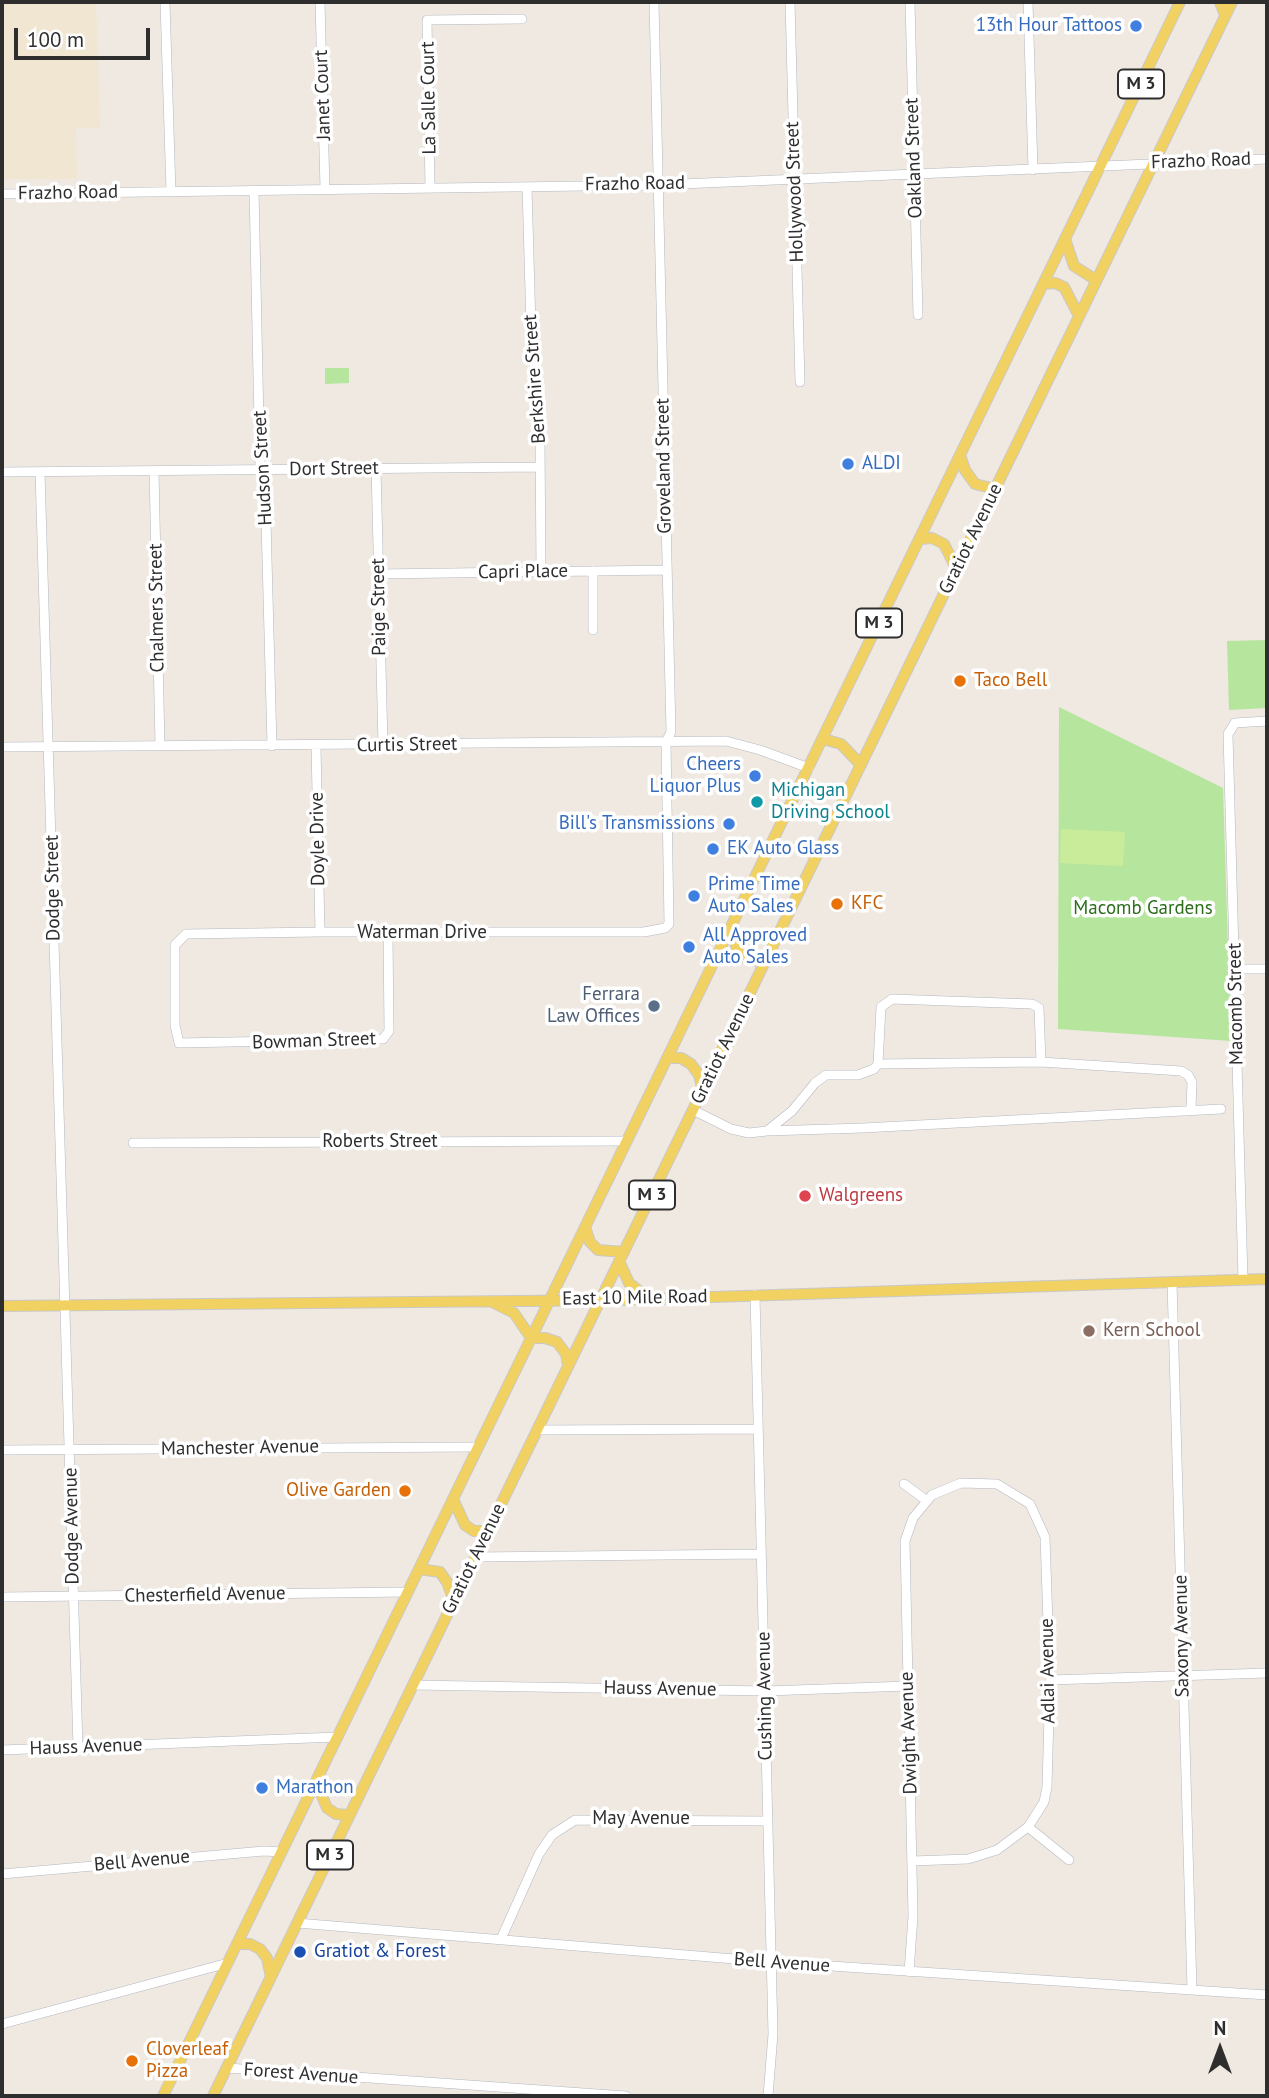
<!DOCTYPE html>
<html>
<head>
<meta charset="utf-8">
<style>
	body { margin:0 }
	#map { position:relative; width:1269px; height:2098px; overflow:hidden; background:#efe9e1; font-family:"PT Sans",sans-serif }
	canvas { display:block }
	.frame { position:absolute; inset:0; border:4px solid #2e2e2e; pointer-events:none }
	.north { position:absolute; left:1185px; top:2014px; width:70px; height:70px; -webkit-text-stroke:5px #fff; paint-order:stroke; rotate:0deg; font-size:19px; font-weight:700; line-height:28px; text-align:center; color:#2e2e2e }
	.north::after { content:''; display:block; margin:auto; width:24px; height:32px; background:#2e2e2e; clip-path:polygon(50% 0,100% 100%,50% 72%,0 100%) }
	.scale { position:absolute; left:14px; top:28px; width:136px; height:32px; box-sizing:border-box; border:4px solid #2e2e2e; border-top:0; padding-left:9px; font-size:21px; line-height:24px; white-space:nowrap; color:#2e2e2e; -webkit-text-stroke:5px #fff; paint-order:stroke }
</style>
</head>
<body>
<div id="map">
<canvas width="1269" height="2098"></canvas>
<div class="frame"></div>
<div class="north">N</div>
<div class="scale">100 m</div>
</div>
<script>
const g = document.querySelector('canvas').getContext('2d');
g.lineJoin = 'round';
function fillPath(path, color) { g.fillStyle = color; g.fill(path, 'evenodd'); }
const poly = rows => new Path2D(rows.map(r => 'M' + r).join(''));
function stroke(path, color, width, dash) { g.strokeStyle = color; g.lineWidth = width; g.lineCap = dash ? 'butt' : 'round'; g.setLineDash(dash || []); g.stroke(path); }
function drawText(font, color, halo, rows, align = 'center') {
  g.font = font + ' "PT Sans",sans-serif'; g.lineWidth = 7; g.setLineDash([]); g.textBaseline = 'middle'; g.strokeStyle = halo; g.fillStyle = color; for (const [text, x, y, turn = 0] of rows) {
    g.save(); g.translate(x, y); g.rotate((+turn || 0) * Math.PI / 180); g.textAlign = isNaN(turn) ? turn : align; if (halo) g.strokeText(text, 0, 0); g.fillText(text, 0, 0); g.restore();
  }
}
const education = poly([
	[2,2,96,2,100,128,76,128,77,179,2,179]
]);
const green = poly([
	[325,368,349,368,349,383,325,384],
	[1267,640,1267,708,1229,710,1227,641],
	[1059,707,1223,788,1231,1041,1058,1029]
]);
const pitch = poly([
	[1061,829,1125,832,1123,866,1060,863]
]);
const minor = poly([
	[165,2,171,192],
	[320,2,325,189],
	[790,2,800,382],
	[910,2,918,315],
	[1028,2,1033,170],
	[527,187,531,327,540,439,541,572],
	[430,188,427,20,522,19],
	[254,190,260,469,265,483,272,746],
	[2,194,658,185,1267,159],
	[376,468,383,745],
	[154,471,160,746],
	[2,472,540,467],
	[40,472,78,1747],
	[593,571,593,630],
	[378,574,667,570],
	[316,746,320,932],
	[2,747,726,741,760,750,809,768],
	[388,933,389,1031,383,1039,179,1043,175,1025,175,945,186,934,320,932,644,932,665,928,669,924,666,742,671,732,654,2],
	[1235,969,1267,969],
	[878,1064,1041,1062,1181,1071,1188,1075,1192,1082,1191,1109],
	[693,1110,731,1129,749,1133,767,1131,792,1111,815,1083,826,1075,858,1075,874,1069,878,1064,881,1007,892,999,1032,1004,1039,1008,1041,1062],
	[767,1131,863,1128,1221,1109],
	[133,1143,627,1141],
	[1243,1280,1228,734,1235,723,1267,721],
	[1172,1282,1192,1989],
	[755,1295,773,2034,768,2096],
	[537,1430,757,1429],
	[2,1450,478,1447],
	[904,1484,926,1500],
	[474,1557,761,1554],
	[2,1597,408,1592],
	[1050,1680,1267,1673],
	[413,1685,766,1691,908,1686],
	[2,1750,337,1737],
	[1028,1827,1069,1860],
	[2,1874,264,1851,282,1852],
	[297,1923,771,1962,1267,1995],
	[501,1939,539,1854,552,1835,575,1820,767,1821],
	[909,1972,913,1916,905,1541,913,1518,932,1495,961,1483,997,1484,1030,1504,1045,1537,1050,1680,1047,1787,1044,1802,1028,1827,997,1850,968,1859,912,1861],
	[2,2024,228,1963],
	[227,2068,626,2096]
]);
const major = poly([
	[1220,2,1225,15],
	[1065,239,1074,266,1096,280],
	[1043,284,1055,283,1064,287,1079,316],
	[960,455,965,470,975,484,995,489],
	[920,539,932,538,944,544,956,568],
	[823,739,841,744,861,765],
	[731,928,737,949,745,958,765,963],
	[667,1058,681,1058,691,1064,699,1075,703,1091],
	[585,1227,590,1242,598,1250,624,1252],
	[619,1261,629,1283,649,1299],
	[494,1303,514,1313,531,1338],
	[2,1306,620,1300,1267,1279],
	[531,1338,545,1338,557,1342,566,1354,568,1365],
	[453,1499,465,1525,474,1531,487,1531],
	[419,1569,440,1572,447,1582,454,1601],
	[316,1782,327,1808,336,1814,349,1815],
	[237,1944,250,1944,260,1949,267,1958,271,1977],
	[163,2096,1180,2],
	[213,2096,1232,2]
]);
const markers = [
	[1136,26,7,"#3f7fe0"],
	[848,464,7,"#3f7fe0"],
	[960,681,7,"#e8710a"],
	[755,776,7,"#3f7fe0"],
	[757,802,7,"#0f9aa8"],
	[729,824,7,"#3f7fe0"],
	[713,849,7,"#3f7fe0"],
	[694,896,7,"#3f7fe0"],
	[837,904,7,"#e8710a"],
	[689,947,7,"#3f7fe0"],
	[654,1006,7,"#5c6f8a"],
	[805,1196,7,"#e0444e"],
	[1089,1331,7,"#8d6e63"],
	[405,1491,7,"#e8710a"],
	[262,1788,7,"#3f7fe0"],
	[300,1952,7,"#1a4fb4"],
	[132,2061,7,"#e8710a"]
];
const shields = [
	[1141,84,46],
	[879,623,46],
	[652,1195,46],
	[330,1855,46]
];
const shieldNames = [
	["M 3",1141,84],
	["M 3",879,623],
	["M 3",652,1195],
	["M 3",330,1855]
];
const shopNames = [
	["13th Hour Tattoos",1122,26,"right"],
	["ALDI",862,464],
	["Cheers",741,765,"right"],
	["Liquor Plus",741,787,"right"],
	["Bill's Transmissions",715,824,"right"],
	["EK Auto Glass",727,849],
	["Prime Time",708,885],
	["Auto Sales",708,907],
	["All Approved",703,936],
	["Auto Sales",703,958],
	["Marathon",276,1788]
];
const streetNames = [
	["Janet Court",323,95,-92],
	["La Salle Court",429,98,-91],
	["Oakland Street",914,158,-92],
	["Frazho Road",1201,161,-2],
	["Frazho Road",635,184,-1],
	["Hollywood Street",795,192,-92],
	["Frazho Road",68,193,-1],
	["Berkshire Street",535,379,-94],
	["Groveland Street",664,466,-91],
	["Hudson Street",263,468,-93],
	["Dort Street",334,469,-1],
	["Gratiot Avenue",971,539,-64],
	["Capri Place",523,572,-1],
	["Paige Street",379,607,-91],
	["Chalmers Street",157,608,-91],
	["Curtis Street",407,745,-1],
	["Doyle Drive",318,839,-91],
	["Dodge Street",53,888,-91],
	["Waterman Drive",422,933],
	["Macomb Street",1236,1004,-91],
	["Bowman Street",314,1041,-2],
	["Gratiot Avenue",723,1049,-64],
	["Roberts Street",380,1142],
	["East 10 Mile Road",635,1298,-1],
	["Manchester Avenue",240,1448,-1],
	["Dodge Avenue",72,1526,-91],
	["Gratiot Avenue",474,1559,-64],
	["Chesterfield Avenue",205,1595,-1],
	["Saxony Avenue",1182,1636,-91],
	["Adlai Avenue",1048,1671,-91],
	["Hauss Avenue",660,1689,1],
	["Cushing Avenue",765,1696,-91],
	["Dwight Avenue",909,1733,-92],
	["Hauss Avenue",86,1747,-2],
	["May Avenue",641,1819],
	["Bell Avenue",142,1861,-5],
	["Bell Avenue",782,1963,4],
	["Forest Avenue",301,2074,4]
];
const foodNames = [
	["Taco Bell",974,681],
	["KFC",851,904],
	["Olive Garden",391,1491,"right"],
	["Cloverleaf",146,2050],
	["Pizza",146,2072]
];
const cultureNames = [
	["Michigan",771,791],
	["Driving School",771,813]
];
const parkNames = [
	["Macomb Gardens",1143,909]
];
const serviceNames = [
	["Ferrara",640,995],
	["Law Offices",640,1017]
];
const healthNames = [
	["Walgreens",819,1196]
];
const educationNames = [
	["Kern School",1103,1331]
];
const transitNames = [
	["Gratiot & Forest",314,1952]
];
fillPath(education, '#f0e6d1');
fillPath(green, '#b6e59e');
fillPath(pitch, '#c9ec9a');
stroke(minor, '#b4b7c1', 10);
stroke(major, '#c9c9c9', 12);
stroke(minor, '#fff', 9);
stroke(major, '#f2d163', 10);
for (const [x, y, r, color] of markers) { const dot = new Path2D(); dot.arc(x, y, r, 0, 2 * Math.PI); g.fillStyle = color; g.fill(dot); stroke(dot, '#fff', 2.5); }
for (const [x, y, w] of shields) { const box = new Path2D(); box.roundRect(x - w / 2, y - 14.5, w, 29, 5); g.fillStyle = '#fff'; g.fill(box); stroke(box, '#2e2e2e', 2); }
drawText('bold 18px', '#2e2e2e', null, shieldNames);
drawText('19px', '#366cbe', '#fff', shopNames, 'left');
drawText('19px', '#2e2e2e', '#fff', streetNames);
drawText('19px', '#c56008', '#fff', foodNames, 'left');
drawText('19px', '#0d838f', '#fff', cultureNames, 'left');
drawText('19px', '#2c6e1b', '#fff', parkNames);
drawText('19px', '#4e5e75', '#fff', serviceNames, 'right');
drawText('19px', '#be3a42', '#fff', healthNames, 'left');
drawText('19px', '#785e54', '#fff', educationNames, 'left');
drawText('19px', '#164399', '#fff', transitNames, 'left');
</script>
</body>
</html>
